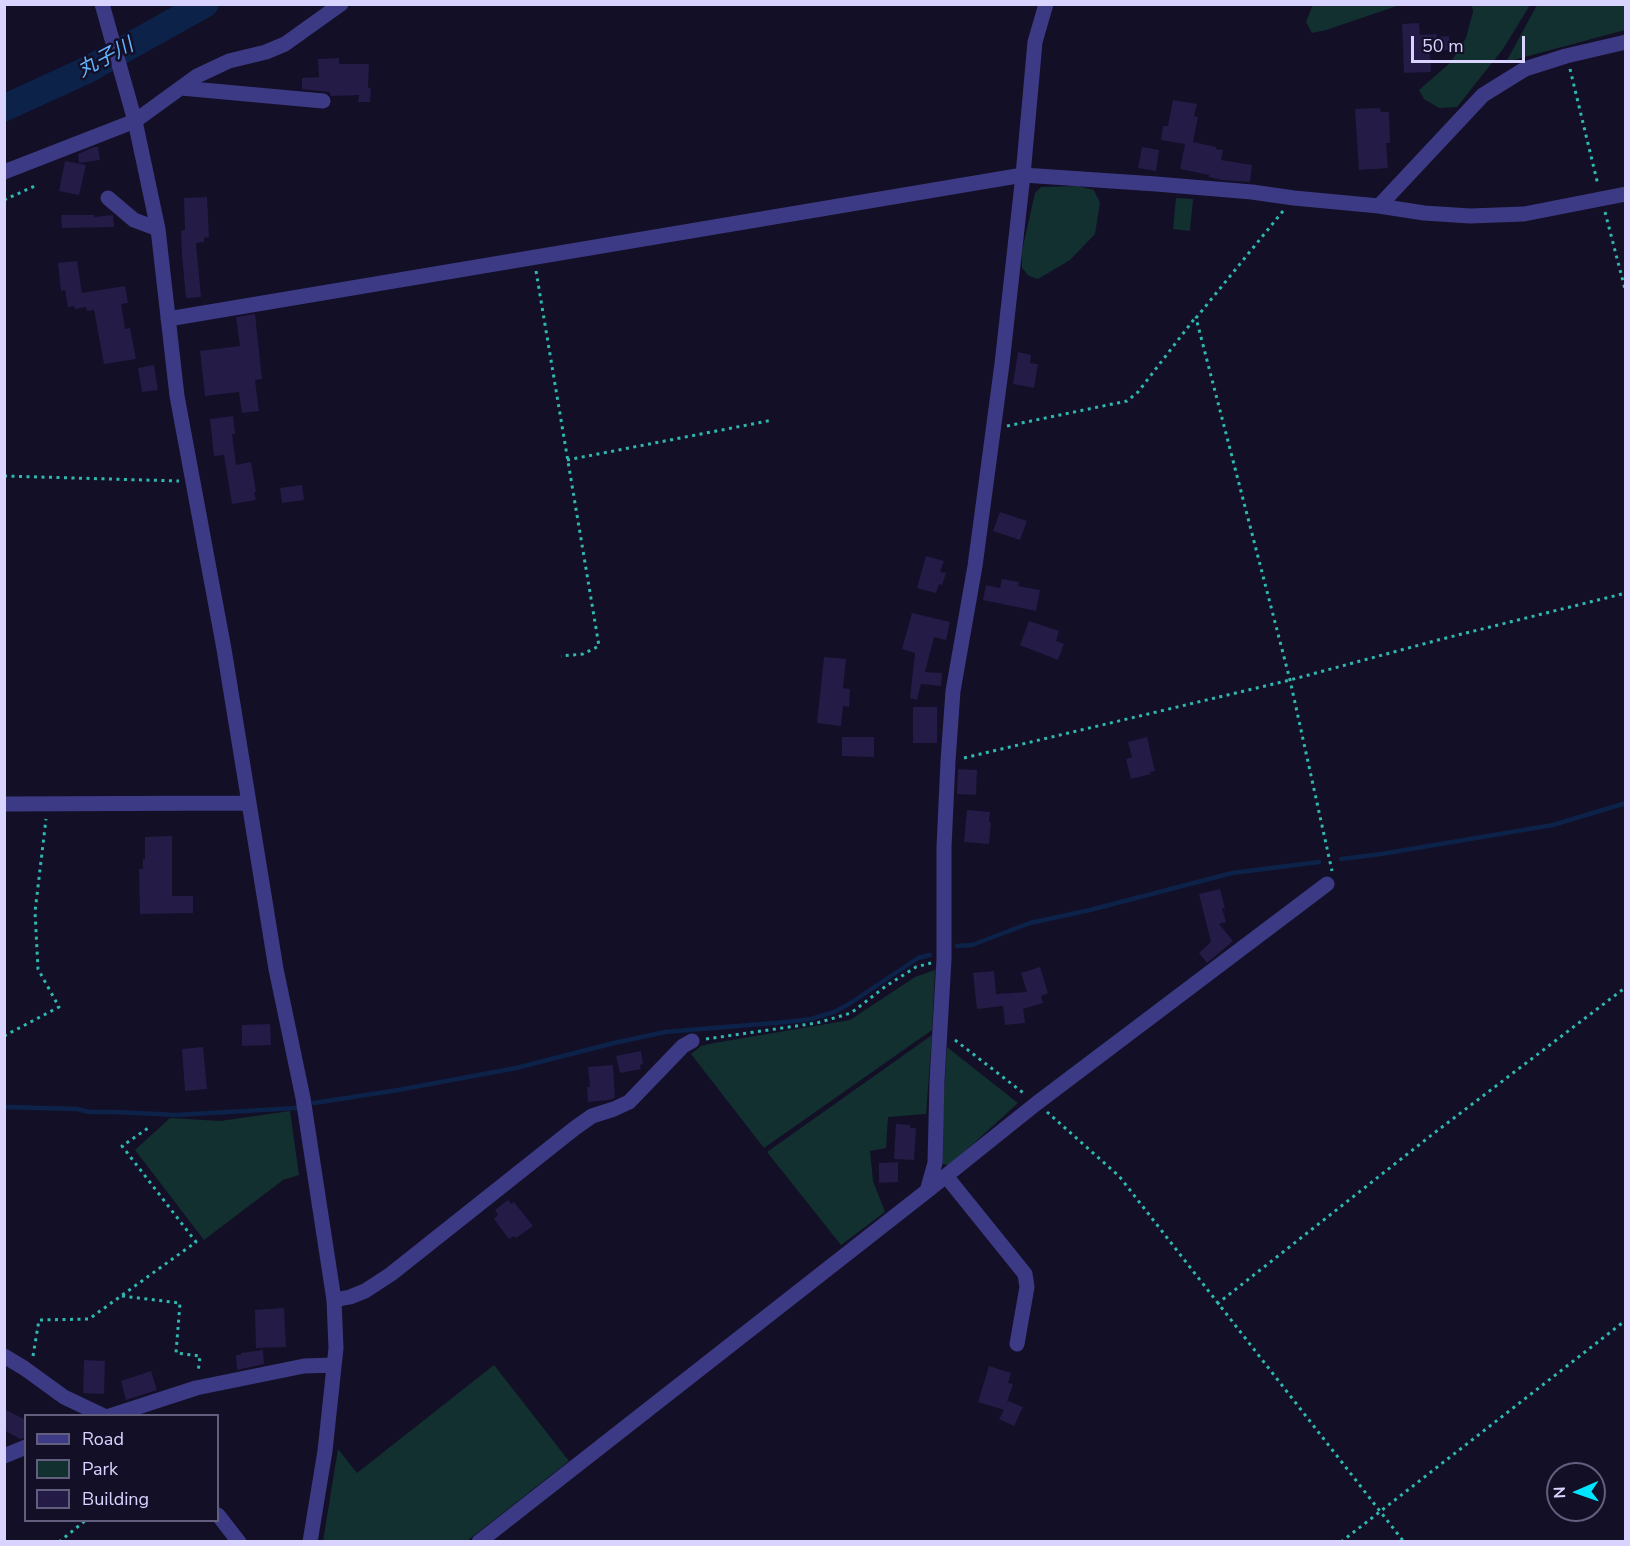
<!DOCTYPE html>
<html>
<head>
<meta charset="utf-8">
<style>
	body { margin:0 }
	#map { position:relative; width:1630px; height:1546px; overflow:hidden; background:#130f26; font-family:"Nunito Sans",sans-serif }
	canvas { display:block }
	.frame { position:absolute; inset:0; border:6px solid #d9d4ff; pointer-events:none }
	.legend { position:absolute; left:24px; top:1414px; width:195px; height:108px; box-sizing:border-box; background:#130f26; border:2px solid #625e7d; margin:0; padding:8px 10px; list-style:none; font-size:18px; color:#d9d4ff }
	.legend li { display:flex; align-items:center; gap:12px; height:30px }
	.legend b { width:30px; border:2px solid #625e7d }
	.north { position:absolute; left:1546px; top:1462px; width:60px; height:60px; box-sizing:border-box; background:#130f26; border:2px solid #625e7d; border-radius:50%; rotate:268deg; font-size:16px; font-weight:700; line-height:24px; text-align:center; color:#d9d4ff }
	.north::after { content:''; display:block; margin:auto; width:21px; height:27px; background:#00e5ff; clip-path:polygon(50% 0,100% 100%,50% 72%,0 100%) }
	.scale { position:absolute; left:1411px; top:36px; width:114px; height:27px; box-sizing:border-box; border:3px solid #d9d4ff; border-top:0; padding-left:8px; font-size:18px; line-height:21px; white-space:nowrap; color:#d9d4ff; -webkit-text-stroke:4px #130f26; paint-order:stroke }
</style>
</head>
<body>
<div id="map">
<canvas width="1630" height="1546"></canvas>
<div class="frame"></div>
<ul class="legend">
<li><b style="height:8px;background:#3d3a85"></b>Road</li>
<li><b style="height:16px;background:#12302f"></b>Park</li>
<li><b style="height:16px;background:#241b47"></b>Building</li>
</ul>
<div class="north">N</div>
<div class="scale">50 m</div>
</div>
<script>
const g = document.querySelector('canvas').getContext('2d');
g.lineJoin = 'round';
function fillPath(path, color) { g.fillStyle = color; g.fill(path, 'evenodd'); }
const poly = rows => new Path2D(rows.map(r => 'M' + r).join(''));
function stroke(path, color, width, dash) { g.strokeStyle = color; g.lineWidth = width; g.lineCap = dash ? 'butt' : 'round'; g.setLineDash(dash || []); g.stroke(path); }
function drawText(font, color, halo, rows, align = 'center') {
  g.font = font + ' "Nunito Sans","Noto Sans JP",sans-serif'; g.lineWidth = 5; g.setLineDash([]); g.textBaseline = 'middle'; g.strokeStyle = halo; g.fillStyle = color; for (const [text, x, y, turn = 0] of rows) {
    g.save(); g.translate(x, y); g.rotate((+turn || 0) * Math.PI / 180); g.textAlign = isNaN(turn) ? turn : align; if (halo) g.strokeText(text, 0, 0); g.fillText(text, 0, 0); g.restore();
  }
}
const green = poly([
	[1313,4,1400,4,1400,5,1326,30,1312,33,1306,22],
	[1472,5,1530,5,1503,49,1457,107,1439,108,1424,99,1419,90,1451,62,1466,38,1473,12],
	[1537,5,1625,5,1625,30,1506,62],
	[1078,186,1094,190,1100,203,1095,234,1070,260,1038,279,1029,276,1022,268,1022,251,1035,193,1041,187],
	[1176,198,1193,199,1190,231,1173,229],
	[935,970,932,1030,764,1148,691,1054,701,1046,714,1043,850,1020,915,977],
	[932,1035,926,1114,888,1117,886,1148,870,1151,873,1181,885,1212,841,1245,767,1152],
	[947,1047,1018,1103,950,1165,947,1165,943,1164,940,1159],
	[290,1111,299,1175,283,1180,204,1240,135,1150,170,1118,220,1121],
	[494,1365,569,1461,467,1541,323,1541,338,1449,357,1473]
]);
const stream = poly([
	[1341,859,1381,854,1553,825,1626,803],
	[957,946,972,945,1030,923,1090,910,1232,873,1319,862],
	[314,1103,398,1090,516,1068,614,1043,665,1032,786,1022,811,1019,834,1012,849,1004,918,958,930,955],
	[4,1107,77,1109,89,1112,116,1112,176,1115,297,1108]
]);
const river = poly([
	[4,108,87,70,205,4]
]);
const building = poly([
	[1419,23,1420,35,1437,34,1437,37,1449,36,1450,50,1430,51,1431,72,1404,73,1402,24],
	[339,58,339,64,369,64,368,88,371,88,370,102,358,102,359,95,331,96,329,92,302,89,302,78,319,77,318,59],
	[1173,100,1197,104,1194,116,1198,117,1193,142,1216,147,1216,149,1223,150,1221,160,1252,165,1250,182,1222,180,1209,177,1209,175,1180,169,1185,144,1161,140,1163,126,1168,126],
	[1380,108,1381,112,1389,112,1390,143,1386,143,1388,168,1359,170,1355,109],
	[94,147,98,147,100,160,79,163,78,154],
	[1142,147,1159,150,1156,171,1138,168],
	[65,161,86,165,79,195,59,191],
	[207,197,209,237,204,238,204,242,196,243,201,297,186,298,182,255,181,231,185,230,184,198],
	[61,215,94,215,94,217,113,215,114,227,62,228],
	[77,261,82,293,125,286,128,303,121,304,125,329,130,328,136,359,104,364,94,310,87,311,86,307,75,309,74,306,68,307,65,290,61,291,58,263],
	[255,314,262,379,255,380,259,411,242,413,239,392,205,396,200,351,240,346,236,317],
	[1018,352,1031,355,1030,363,1038,364,1034,388,1013,384],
	[154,365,158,390,142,392,138,368],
	[233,416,235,434,232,434,236,465,251,462,256,492,254,492,256,500,232,504,224,455,214,456,210,419],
	[302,485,304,500,282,503,280,488],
	[1000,512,1027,521,1020,540,993,531],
	[926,556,944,561,940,572,946,573,942,585,939,584,936,593,917,588],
	[1002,579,1019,582,1018,586,1040,590,1036,611,983,600,986,585,1000,588],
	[912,613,950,622,946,640,934,637,925,672,942,673,941,686,921,684,917,700,910,698,915,653,902,649],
	[1029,621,1059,631,1056,641,1064,644,1058,660,1020,645],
	[824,657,846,659,843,688,850,689,849,707,843,706,841,726,817,723],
	[913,707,937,707,937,743,913,743],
	[842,737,874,737,874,757,842,756],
	[1147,737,1155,771,1150,772,1151,774,1131,779,1126,759,1132,757,1128,742],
	[958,769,977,770,976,795,957,794],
	[967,810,990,812,989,822,991,822,989,844,964,842],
	[172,836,172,896,193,896,193,913,140,914,139,869,143,869,143,859,145,859,145,837],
	[1220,889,1225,908,1222,908,1226,922,1219,924,1233,941,1207,963,1199,953,1211,942,1199,894],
	[1040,967,1048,993,1041,996,1043,1003,1023,1009,1025,1023,1005,1025,1003,1006,977,1009,973,973,994,971,996,994,1027,992,1021,973],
	[270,1024,271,1045,242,1046,242,1025],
	[203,1047,207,1089,185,1091,182,1049],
	[641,1051,643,1064,640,1065,641,1069,620,1073,616,1056],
	[613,1065,615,1098,609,1100,588,1102,587,1087,590,1087,588,1067],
	[896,1124,910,1125,910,1128,916,1128,914,1160,894,1159],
	[898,1162,898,1182,879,1183,879,1163],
	[508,1200,511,1204,514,1202,533,1226,516,1238,514,1236,509,1239,494,1219,498,1215,495,1210],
	[284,1308,286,1347,256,1348,255,1310],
	[263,1350,264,1364,237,1370,236,1355,241,1355,241,1353],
	[84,1360,105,1361,104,1394,83,1393],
	[989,1366,1011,1373,1008,1383,1013,1384,1007,1402,1008,1401,1023,1407,1014,1426,999,1419,1004,1410,978,1402],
	[151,1371,157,1390,126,1400,121,1381],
	[4,1409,26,1420,26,1437,20,1439,4,1430]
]);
const path = poly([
	[1570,69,1598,185],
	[4,200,37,185],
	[1283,211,1196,318,1290,680,1332,871],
	[1605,212,1626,293],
	[536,271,599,646,583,654,561,656],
	[1007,426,1127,401,1138,392,1195,318],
	[567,460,773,420],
	[4,476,179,481],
	[964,758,1290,680,1438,640,1626,593],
	[4,1036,59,1007,38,969,35,912,46,819],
	[706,1039,817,1023,851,1013,886,986,916,967,931,963],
	[955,1040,1026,1095],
	[1047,1112,1119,1176,1404,1542],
	[122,1296,180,1303,176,1353,200,1356,198,1373],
	[1217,1304,1429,1137,1626,987],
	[33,1356,39,1320,89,1319,196,1242,122,1146,151,1126],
	[59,1542,86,1520],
	[1341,1542,1626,1320]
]);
const minor = poly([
	[102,4,135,121,158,229,177,396,224,649,276,969,303,1098,334,1300,336,1348,325,1451,310,1542],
	[181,88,323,101],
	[4,172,135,121,197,76,229,61,266,52,285,44,341,4],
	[108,198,134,220,158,229],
	[1379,206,1483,95,1525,69,1566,56,1626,42],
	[168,319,1023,175,1156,184,1252,192,1294,198,1379,206,1424,213,1470,216,1524,214,1626,194],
	[4,804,248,803],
	[946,1176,1025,1274,1027,1287,1017,1344],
	[927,1191,935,1163,937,1081,944,959,944,847,948,761,953,691,975,566,1002,364,1023,175,1035,42,1046,4],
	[334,1300,350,1297,365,1291,391,1274,575,1128,592,1116,614,1109,629,1102,683,1046,692,1041],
	[4,1356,24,1368,64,1397,104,1416],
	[110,1416,196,1388,304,1366,334,1365],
	[4,1456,26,1447],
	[218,1515,239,1542],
	[479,1542,927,1191,1037,1103,1327,884]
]);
const waterNames = [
	["丸子川",106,59,-28]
];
fillPath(green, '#12302f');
stroke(stream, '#0c2248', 4.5);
stroke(river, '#0c2248', 27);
fillPath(building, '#241b47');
stroke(path, '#2fb8b0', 3, [3, 4.5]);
stroke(minor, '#3d3a85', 15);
drawText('italic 20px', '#62b6ff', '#130f26', waterNames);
</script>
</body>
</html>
